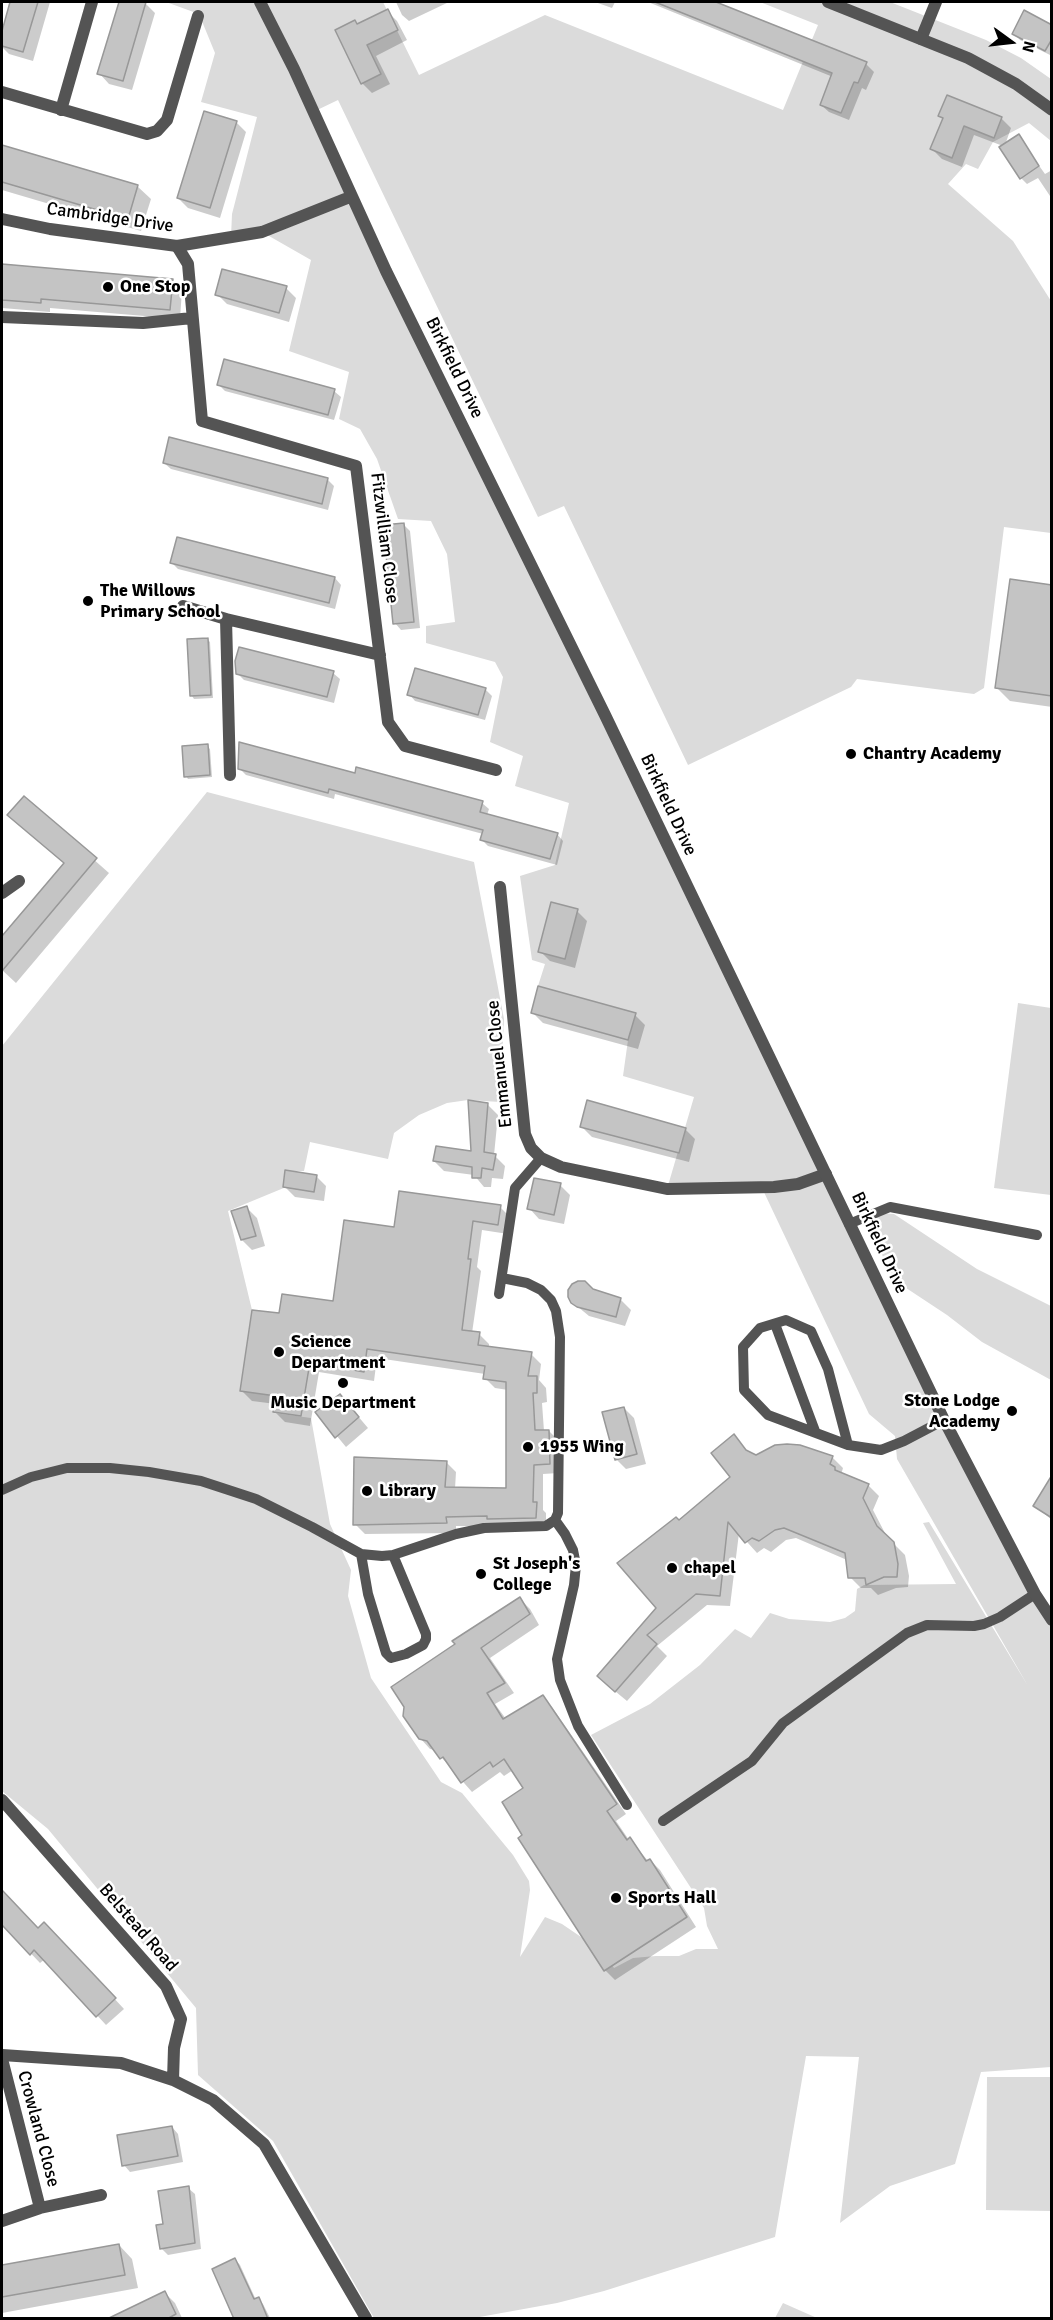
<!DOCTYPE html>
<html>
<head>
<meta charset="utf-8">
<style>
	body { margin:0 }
	#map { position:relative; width:1053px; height:2320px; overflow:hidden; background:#fff; font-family:Signika,sans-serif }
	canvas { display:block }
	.frame { position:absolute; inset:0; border:3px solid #000; pointer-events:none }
	.north { position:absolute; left:981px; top:12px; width:60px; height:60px; -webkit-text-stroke:4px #fff; paint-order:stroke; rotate:105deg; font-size:16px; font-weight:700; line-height:24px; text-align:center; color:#000 }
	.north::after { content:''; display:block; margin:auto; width:21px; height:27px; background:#000; clip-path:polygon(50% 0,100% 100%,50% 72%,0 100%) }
</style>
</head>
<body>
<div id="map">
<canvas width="1053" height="2320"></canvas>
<div class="frame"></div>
<div class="north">N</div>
</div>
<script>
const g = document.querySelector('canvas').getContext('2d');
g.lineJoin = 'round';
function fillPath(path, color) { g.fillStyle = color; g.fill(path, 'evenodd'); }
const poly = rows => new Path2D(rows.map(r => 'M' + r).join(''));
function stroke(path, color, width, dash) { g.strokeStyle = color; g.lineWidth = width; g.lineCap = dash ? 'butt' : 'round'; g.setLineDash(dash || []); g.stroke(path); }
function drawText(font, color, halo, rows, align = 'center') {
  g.font = font + ' Signika,sans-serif'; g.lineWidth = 5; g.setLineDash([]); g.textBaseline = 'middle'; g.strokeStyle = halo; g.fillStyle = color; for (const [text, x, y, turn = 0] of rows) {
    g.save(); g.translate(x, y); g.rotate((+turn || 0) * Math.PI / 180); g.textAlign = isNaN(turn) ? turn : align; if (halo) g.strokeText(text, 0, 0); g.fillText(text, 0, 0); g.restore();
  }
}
const green = poly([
	[166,2,383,2,419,75,545,15,783,110,818,25,760,2,890,2,986,40,1021,58,1051,79,1051,141,1029,123,993,142,978,169,966,164,948,184,1013,241,1051,301,1051,533,1004,527,984,688,974,694,857,679,851,687,688,765,564,506,538,517,338,100,313,112,826,1174,1051,1620,1051,2067,981,2072,955,2164,890,2186,840,2223,859,2057,806,2056,775,2237,604,2291,557,2303,474,2318,374,2318,273,2141,198,2075,196,2008,48,1829,2,1791,2,1046,207,792,474,862,504,1019,500,1102,468,1100,447,1103,419,1115,394,1133,388,1159,310,1142,304,1171,294,1171,291,1185,228,1211,252,1310,241,1391,276,1396,274,1413,311,1418,330,1524,351,1570,348,1596,371,1678,441,1782,462,1793,513,1855,529,1881,530,1890,520,1957,545,1917,562,1924,584,1939,602,1967,610,1962,614,1968,633,1958,656,1956,679,1956,696,1949,718,1949,707,1926,704,1908,591,1735,650,1704,700,1665,735,1629,751,1638,770,1613,789,1619,830,1622,845,1618,855,1611,857,1589,864,1585,956,1584,923,1523,929,1522,1028,1686,897,1459,895,1436,869,1414,762,1188,667,1189,694,1097,623,1076,628,1040,636,1013,538,986,545,964,532,960,520,876,555,865,569,803,515,786,523,756,490,742,503,677,495,662,426,643,426,626,455,622,447,554,431,521,398,519,377,459,360,429,339,419,349,372,289,351,311,260,262,232,231,237,232,214,257,117,201,102,215,53,199,14],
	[1018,1003,1051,1008,1051,1195,994,1188],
	[881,1213,894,1214,977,1269,1051,1306,1051,1380,982,1342,947,1315,894,1280,865,1219],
	[987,2077,1051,2077,1051,2211,986,2210],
	[783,2303,817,2318,775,2318]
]);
const shadow = poly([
	[11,2,50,2,33,61,9,54,2,47,2,36],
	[120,2,145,3,155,13,132,90,109,84,99,73],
	[396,2,449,2,409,21,402,15],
	[595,2,615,2,612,8],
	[648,2,713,2,866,64,874,72,866,90,862,88,849,120,829,112,821,105,833,77],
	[387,11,397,21,407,40,376,56,390,84,372,93,362,83,358,25],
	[1052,27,1052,56,1020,40,1014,33],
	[940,115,1001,118,1011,128,1005,145,1018,136,1045,174,1052,170,1052,199,1038,178,1027,184,1021,178,1003,146,974,135,962,167,942,159,932,149,944,119],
	[236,122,246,132,220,218,188,208,178,198],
	[2,146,137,186,151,199,141,231,2,190],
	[2,265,172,280,182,290,180,319,50,308,50,312,2,308],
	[286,288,296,298,289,322,227,304,217,294],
	[219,385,334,391,341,397,334,420,225,391],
	[164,463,328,480,334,486,328,510,171,469],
	[404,525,410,531,420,628,401,630,395,623],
	[172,563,335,578,341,585,335,609,178,569],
	[1052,586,1052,707,1010,701,997,688],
	[207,639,210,642,213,698,194,699,192,696],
	[237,673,333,673,340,679,334,703,244,680],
	[485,689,492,696,485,720,415,701,409,694],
	[207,746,210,749,212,777,188,779,186,776],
	[240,769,356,775,482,803,489,809,487,815,557,834,563,841,557,865,488,846,481,839,483,834,335,794,334,799,246,775],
	[24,798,109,873,16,983,2,970,2,939,65,864,23,828],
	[577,911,587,921,575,968,550,961,540,951],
	[532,1012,635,1015,645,1025,638,1049,543,1023],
	[488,1105,498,1115,494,1155,505,1166,503,1179,492,1178,491,1187,484,1187,474,1175,444,1171,434,1161,472,1152],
	[582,1127,685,1129,695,1139,689,1162,592,1137],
	[316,1176,326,1186,324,1201,295,1197,285,1187],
	[560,1185,570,1195,564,1224,539,1219,529,1208],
	[500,1207,510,1217,508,1234,482,1230,477,1267,481,1271,472,1333,479,1334,489,1344,489,1348,531,1354,541,1364,539,1380,546,1388,547,1402,542,1403,544,1431,549,1431,559,1441,559,1473,543,1474,543,1510,546,1513,546,1527,456,1526,456,1533,365,1534,355,1524,446,1462,456,1472,455,1489,508,1489,508,1390,495,1388,485,1378,485,1374,377,1358,374,1381,319,1372,310,1426,285,1422,275,1412,276,1404,252,1401,242,1391,280,1315,334,1303,395,1229],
	[247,1208,257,1218,265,1246,252,1250,242,1240],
	[592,1291,621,1300,631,1310,625,1326,589,1316,572,1302],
	[340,1395,368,1428,346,1447,317,1412],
	[624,1408,634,1418,646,1464,626,1469,616,1459],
	[733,1436,749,1453,756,1457,832,1457,843,1468,841,1475,868,1485,879,1496,873,1510,887,1537,905,1555,909,1576,908,1587,896,1588,878,1595,871,1588,861,1588,850,1577,847,1560,796,1538,786,1540,771,1552,764,1548,757,1553,739,1533,730,1606,707,1605,657,1646,667,1656,627,1701,610,1687,658,1608,679,1522,732,1477],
	[1052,1478,1052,1520,1035,1506],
	[520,1599,530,1609,539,1625,490,1658,514,1693,495,1704,506,1719,542,1697,552,1707,626,1814,616,1821,629,1840,630,1839,648,1861,650,1860,660,1870,696,1927,615,1980,605,1970,524,1835,525,1789,513,1770,504,1776,500,1772,472,1792,435,1750,430,1749,420,1738,404,1715],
	[2,1892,38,1930,54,1933,124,2009,106,2025,45,1959,40,1963,2,1923],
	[172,2127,178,2134,183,2162,130,2172,124,2165],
	[188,2188,195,2194,201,2249,168,2255,161,2248,165,2225],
	[119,2245,132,2259,138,2288,2,2313,2,2267],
	[235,2259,240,2265,256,2300,258,2299,263,2304,270,2318,236,2318],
	[165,2293,175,2303,182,2318,110,2318]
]);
const building = poly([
	[10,2,38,2,23,52,2,46,2,31,10,2],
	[119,2,146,2,123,81,97,74,119,2],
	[655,2,716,2,867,62,858,83,854,82,841,113,820,105,832,73,655,2],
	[388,9,398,30,367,45,381,74,361,84,335,30,355,20,357,24,388,9],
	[1024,10,1052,25,1052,39,1045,51,1012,34,1024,10],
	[947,95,1002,117,994,138,964,126,952,158,930,149,943,118,938,116,947,95],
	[204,111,237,121,210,208,177,198,204,111],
	[1019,134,1039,166,1020,179,999,147,1019,134],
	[2,145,138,185,128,219,2,182,2,145],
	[2,264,173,279,170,310,41,299,41,303,2,300,2,264],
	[222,269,287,286,279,313,215,295,222,269],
	[224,359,335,389,328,415,217,385,224,359],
	[169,437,328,478,322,504,163,463,169,437],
	[404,523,414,622,393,624,383,525,404,523],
	[177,537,335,577,329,603,170,563,177,537],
	[1010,579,1052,585,1052,696,995,688,1010,579],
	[208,638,211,695,190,696,187,639,208,638],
	[239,647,334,671,327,697,236,674,235,661,239,647],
	[415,668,486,688,478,715,407,695,415,668],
	[239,742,355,773,356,767,483,801,480,812,558,833,550,859,480,840,483,830,329,789,328,793,238,769,239,742],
	[208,744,210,775,184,777,182,746,208,744],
	[24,796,97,858,2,971,2,936,64,863,7,815,24,796],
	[551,902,578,909,565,959,538,952,551,902],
	[538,986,636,1013,628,1040,531,1013,538,986],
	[468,1100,488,1103,484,1152,496,1154,493,1170,482,1168,481,1178,472,1178,472,1167,433,1161,436,1146,471,1151,468,1100],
	[587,1100,686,1128,679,1153,580,1127,587,1100],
	[285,1170,317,1175,314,1192,283,1187,285,1170],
	[534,1178,561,1183,554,1215,527,1209,534,1178],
	[399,1191,501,1205,498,1225,473,1221,468,1259,471,1259,462,1330,480,1332,478,1345,532,1352,528,1376,537,1376,537,1393,533,1393,535,1430,549,1430,550,1464,534,1465,533,1502,537,1502,536,1518,487,1519,487,1516,446,1517,447,1523,353,1525,354,1457,447,1461,445,1487,506,1488,506,1382,483,1379,485,1366,367,1349,364,1372,310,1362,301,1416,273,1412,276,1396,240,1391,252,1310,279,1313,282,1294,333,1301,344,1220,394,1227,399,1191],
	[247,1206,256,1236,241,1240,231,1211,247,1206],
	[578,1281,585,1281,593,1289,621,1298,616,1317,577,1307,571,1303,568,1297,568,1290,572,1284,578,1281],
	[340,1394,359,1417,335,1438,315,1412,340,1394],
	[624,1407,637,1454,615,1460,602,1412,624,1407],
	[734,1434,746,1450,756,1455,775,1445,787,1444,800,1445,833,1456,830,1464,835,1467,835,1470,869,1484,863,1498,877,1526,894,1542,898,1564,897,1577,884,1577,866,1585,865,1578,848,1578,845,1553,784,1528,775,1530,759,1541,752,1538,745,1543,728,1522,720,1596,696,1594,647,1635,657,1644,615,1692,597,1676,656,1608,617,1563,676,1517,679,1520,730,1477,711,1453,734,1434],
	[1052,1475,1052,1518,1033,1506,1052,1475],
	[520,1597,530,1614,481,1648,505,1683,487,1693,503,1719,543,1695,617,1804,607,1811,627,1840,630,1837,646,1861,650,1859,687,1917,604,1971,518,1838,522,1835,502,1802,523,1788,504,1759,493,1767,490,1762,461,1783,443,1757,440,1759,427,1741,419,1739,403,1716,404,1707,391,1687,455,1644,452,1641,520,1597],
	[2,1890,38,1928,44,1922,116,1998,96,2017,34,1950,30,1955,2,1925,2,1890],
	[172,2126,178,2156,122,2166,117,2135,172,2126],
	[189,2186,195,2243,160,2249,156,2225,163,2224,158,2191,189,2186],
	[119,2244,125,2275,2,2297,2,2265,119,2244],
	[235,2258,254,2299,259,2297,268,2319,234,2319,212,2269,235,2258],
	[165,2291,176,2314,167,2319,107,2319,165,2291]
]);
const service = poly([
	[849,1224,890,1207,1037,1235],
	[499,1294,515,1188,541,1158],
	[775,1324,815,1431],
	[848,1445,828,1369,811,1331,786,1320,760,1328,743,1347,744,1390,768,1415,848,1445,881,1450,904,1441,944,1420],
	[2,1490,31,1477,67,1468,110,1468,149,1472,201,1481,256,1499,312,1527,361,1554,382,1556,393,1555,456,1534,484,1528,546,1526,555,1520,558,1513,560,1337,556,1311,551,1300,541,1290,527,1283,502,1278],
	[555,1520,565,1534,573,1550,576,1565,574,1585,557,1659,560,1680,578,1726,627,1805],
	[361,1554,368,1594,386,1653,391,1658,406,1654,423,1645,426,1639,426,1634,393,1555],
	[663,1821,752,1761,783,1723,907,1633,927,1625,974,1626,984,1624,1000,1617,1035,1594]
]);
const minor = poly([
	[921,39,936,2],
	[2,92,147,134,157,131,167,120,198,16],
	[61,110,92,2],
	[177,246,188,264,202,421,356,466,388,722,405,746,496,770],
	[2,317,143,323,192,318],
	[183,606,226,619],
	[230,775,226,619,380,655],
	[500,887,525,1134,531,1148,541,1158,561,1167,667,1189,774,1187,798,1184,826,1174],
	[2,893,19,881],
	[2,2059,40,2208],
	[2,2221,40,2208,101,2195]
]);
const tertiary = poly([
	[260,2,294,69,386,271,605,715,944,1420,1035,1594,1052,1620],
	[828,2,968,58,1016,84,1052,110],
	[2,219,50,229,177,246,262,232,350,197],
	[2,1800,166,1986,181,2019,174,2048,173,2080],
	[2,2055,121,2063,173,2080,213,2100,264,2144,366,2318]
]);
const markers = [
	[108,287,6,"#000"],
	[88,601,6,"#000"],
	[851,754,6,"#000"],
	[279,1352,6,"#000"],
	[343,1383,6,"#000"],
	[1012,1411,6,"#000"],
	[528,1447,6,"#000"],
	[367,1491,6,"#000"],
	[672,1568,6,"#000"],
	[481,1574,6,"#000"],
	[616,1898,6,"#000"]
];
const streetNames = [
	["Cambridge Drive",110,218,8],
	["Birkfield Drive",454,368,64],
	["Fitzwilliam Close",384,538,83],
	["Birkfield Drive",668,805,65],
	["Emmanuel Close",500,1064,-96],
	["Birkfield Drive",879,1243,65],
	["Belstead Road",138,1928,49],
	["Crowland Close",38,2129,75]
];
const poiNames = [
	["One Stop",120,287],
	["The Willows",100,591],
	["Primary School",100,612],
	["Chantry Academy",863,754],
	["Science",291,1342],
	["Department",291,1363],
	["Stone Lodge",1000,1401,"right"],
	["Academy",1000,1422,"right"],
	["Music Department",343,1403,"center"],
	["1955 Wing",540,1447],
	["Library",379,1491],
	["St Joseph's",493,1564],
	["College",493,1585],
	["chapel",684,1568],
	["Sports Hall",628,1898]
];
fillPath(green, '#dbdbdb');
fillPath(shadow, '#0003');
fillPath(building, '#c4c4c4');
stroke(building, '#989898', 1.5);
stroke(service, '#545454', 10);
stroke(minor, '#545454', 12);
stroke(tertiary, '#545454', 12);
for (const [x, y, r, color] of markers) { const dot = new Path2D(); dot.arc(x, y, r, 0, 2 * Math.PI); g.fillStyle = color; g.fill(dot); stroke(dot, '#fff', 2); }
drawText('18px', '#000', '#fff', streetNames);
drawText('bold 18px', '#000', '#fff', poiNames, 'left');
</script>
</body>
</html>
